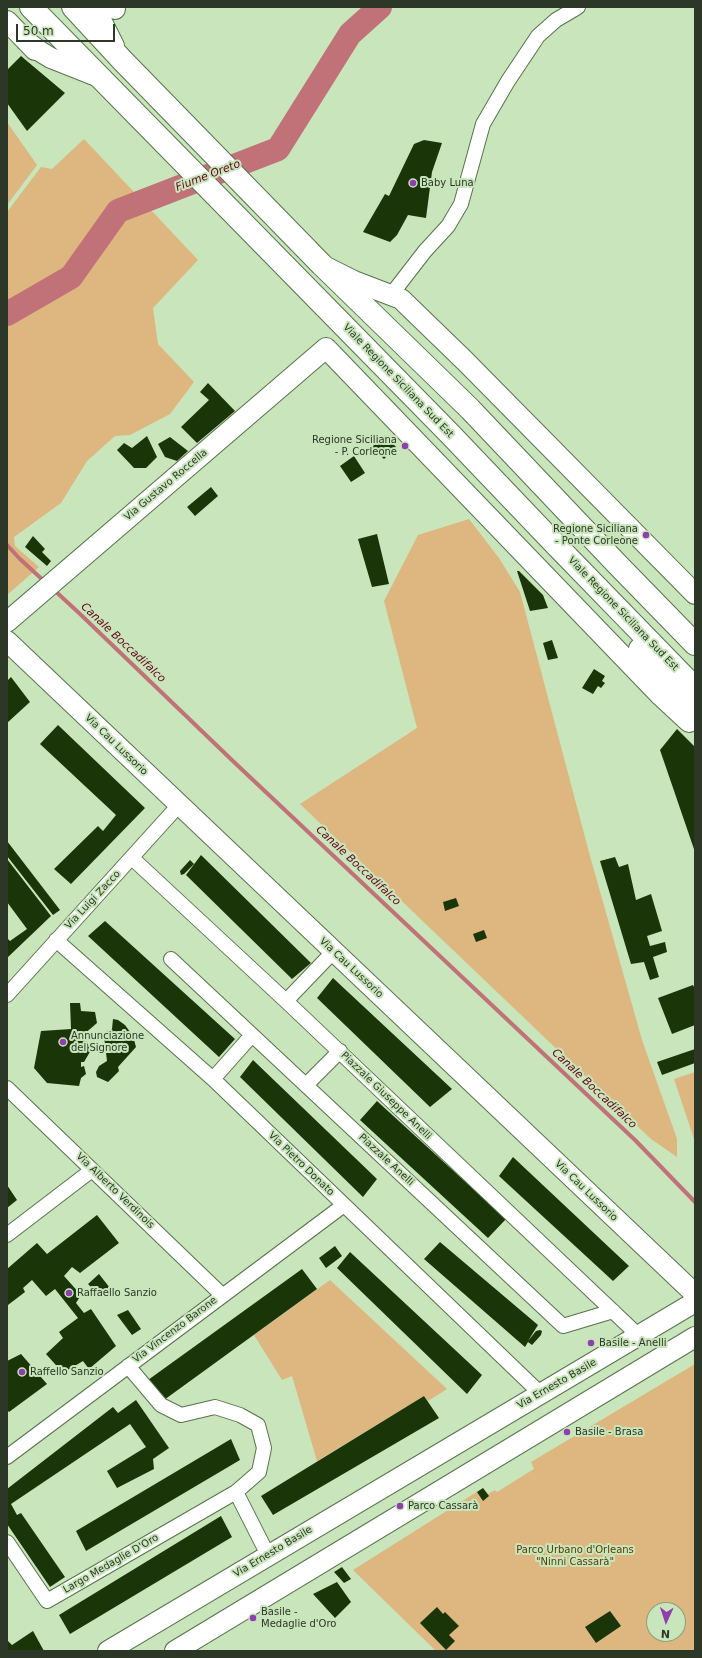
<!DOCTYPE html>
<html>
<head>
<meta charset="utf-8">
<style>
	body { margin:0 }
	#map { position:relative; width:702px; height:1658px; overflow:hidden; background:#c9e5bb; font-family:"DejaVu Sans",sans-serif }
	canvas { display:block }
	.frame { position:absolute; inset:0; border:8px solid #2c3727; pointer-events:none }
	.north { position:absolute; left:646px; top:1602px; width:40px; height:40px; box-sizing:border-box; background:#c9e5bb; border:1px solid #8a9f80; border-radius:50%; rotate:183deg; font-size:11px; font-weight:700; line-height:16px; text-align:center; color:#2c3727 }
	.north::after { content:''; display:block; margin:auto; width:14px; height:18px; background:#8f3ead; clip-path:polygon(50% 0,100% 100%,50% 72%,0 100%) }
	.scale { position:absolute; left:16px; top:24px; width:99px; height:18px; box-sizing:border-box; border:2px solid #2c3727; border-top:0; padding-left:5px; font-size:12px; line-height:14px; white-space:nowrap; color:#2c3727; -webkit-text-stroke:3px #c9e5bb; paint-order:stroke }
</style>
</head>
<body>
<div id="map">
<canvas width="702" height="1658"></canvas>
<div class="frame"></div>
<div class="north">N</div>
<div class="scale">50 m</div>
</div>
<script>
const g = document.querySelector('canvas').getContext('2d');
g.lineJoin = 'round';
function fillPath(path, color) { g.fillStyle = color; g.fill(path, 'evenodd'); }
const poly = rows => new Path2D(rows.map(r => 'M' + r).join(''));
function stroke(path, color, width, dash) { g.strokeStyle = color; g.lineWidth = width; g.lineCap = dash ? 'butt' : 'round'; g.setLineDash(dash || []); g.stroke(path); }
function drawText(font, color, halo, rows, align = 'center') {
  g.font = font + ' "DejaVu Sans",sans-serif'; g.lineWidth = 4; g.setLineDash([]); g.textBaseline = 'middle'; g.strokeStyle = halo; g.fillStyle = color; for (const [text, x, y, turn = 0] of rows) {
    g.save(); g.translate(x, y); g.rotate((+turn || 0) * Math.PI / 180); g.textAlign = isNaN(turn) ? turn : align; if (halo) g.strokeText(text, 0, 0); g.fillText(text, 0, 0); g.restore();
  }
}
const green = poly([
	[7,122,37,165,7,205],
	[84,139,198,260,153,308,158,344,194,382,170,414,130,435,115,436,87,461,61,503,14,537,15,546,39,567,7,595,7,212,41,167,52,169],
	[469,519,499,558,520,592,590,856,642,1040,677,1139,677,1157,651,1139,300,804,417,728,384,601,418,535],
	[695,1072,695,1142,674,1079],
	[330,1280,447,1389,428,1401,424,1396,317,1461,292,1376,282,1380,254,1335],
	[695,1364,695,1651,436,1651,353,1570,483,1488,488,1494,495,1490,497,1492,534,1469,531,1462],
	[654,1610,678,1610,678,1634,654,1634]
]);
const stream = poly([
	[7,545,20,559,45,582],
	[53,589,79,613,235,763,635,1140,695,1202]
]);
const river = poly([
	[7,314,71,277,118,211,278,149,350,34,380,7]
]);
const building = poly([
	[21,56,65,93,27,131,7,103,7,70],
	[424,140,442,143,432,172,426,218,408,215,397,235,390,242,363,232,385,194,389,196,414,144],
	[208,383,235,411,197,443,181,427,209,400,200,392],
	[385,435,396,447,384,459,372,447],
	[147,436,157,457,146,468,134,468,117,450,124,443,132,448],
	[170,437,188,451,177,461,165,457,158,444],
	[354,456,365,473,351,482,340,466],
	[211,487,218,496,195,516,187,507],
	[377,534,389,584,372,587,358,539],
	[33,536,45,549,42,552,51,561,47,566,25,547],
	[517,571,519,571,543,595,548,608,530,611],
	[552,640,558,658,548,660,543,643],
	[594,669,605,676,602,681,605,683,601,688,598,686,593,694,582,688],
	[11,677,30,702,7,723,7,681],
	[58,725,145,808,71,884,54,869,98,826,103,831,116,815,40,744],
	[677,729,695,747,695,852,660,750],
	[7,841,60,910,53,915,7,856],
	[201,855,311,963,292,979,186,875],
	[615,857,619,867,628,864,636,900,651,894,662,931,647,936,650,946,665,942,667,952,653,957,659,977,650,980,644,962,631,964,600,861],
	[7,859,51,916,7,958,7,938,10,941,27,929,7,902],
	[190,860,194,864,184,874,181,875,180,871],
	[456,898,459,906,445,911,443,902],
	[105,921,235,1039,219,1057,88,936],
	[484,930,487,938,476,942,473,934],
	[333,978,452,1089,430,1107,317,998],
	[693,985,695,989,695,1025,672,1034,658,998],
	[70,1003,80,1003,81,1011,95,1012,97,1023,83,1035,91,1050,84,1062,81,1062,81,1067,84,1066,86,1074,81,1078,79,1086,47,1083,34,1068,41,1031,71,1029],
	[113,1019,118,1020,125,1025,133,1036,136,1047,118,1067,119,1071,108,1082,97,1077,96,1072,99,1066,107,1061,104,1036,107,1031,112,1029],
	[695,1049,695,1063,662,1075,657,1062],
	[253,1060,377,1179,363,1197,240,1077],
	[377,1101,506,1219,488,1238,360,1120],
	[513,1157,629,1266,613,1281,499,1176],
	[7,1185,17,1200,7,1208],
	[97,1215,119,1243,80,1273,72,1267,64,1276,81,1295,76,1303,84,1313,91,1309,116,1346,89,1369,83,1361,63,1373,46,1354,63,1338,59,1332,78,1318,55,1289,46,1296,32,1280,23,1288,25,1292,8,1305,7,1304,7,1269,37,1243,47,1254],
	[440,1242,538,1325,528,1341,536,1331,540,1330,542,1331,541,1335,532,1345,528,1342,525,1347,424,1259],
	[335,1246,342,1256,326,1268,319,1258],
	[350,1252,482,1375,467,1394,337,1268],
	[302,1269,317,1289,164,1400,148,1380],
	[99,1274,110,1288,100,1296,88,1284],
	[128,1310,141,1329,132,1335,117,1315],
	[21,1354,47,1384,9,1412,7,1410,7,1361],
	[424,1396,439,1418,273,1515,261,1496],
	[136,1400,169,1448,153,1459,154,1469,117,1488,107,1471,146,1447,130,1424,11,1504,17,1515,21,1513,65,1577,50,1587,7,1524,7,1489,113,1407,118,1413],
	[231,1439,240,1460,86,1551,76,1531],
	[483,1488,489,1496,483,1501,477,1492],
	[221,1516,232,1537,70,1634,59,1615],
	[342,1567,351,1579,344,1583,334,1572],
	[337,1582,351,1602,335,1618,313,1594],
	[437,1607,443,1614,445,1612,459,1626,449,1635,455,1641,446,1650,420,1623],
	[610,1611,621,1626,596,1643,585,1627],
	[33,1631,44,1651,7,1651,7,1640,12,1645]
]);
const street = poly([
	[391,295,425,251,448,226,461,204,483,124,508,81,538,36,556,20,578,7],
	[132,858,286,1001,639,1336],
	[56,940,213,1079,541,1394],
	[171,959,563,1326,613,1311],
	[7,995,179,805],
	[286,1001,334,951],
	[213,1079,252,1035],
	[306,1085,340,1051],
	[7,1088,222,1295],
	[7,1235,92,1170],
	[128,1366,161,1405,181,1415,215,1407,240,1415,258,1425,264,1448,259,1472,236,1492,268,1555],
	[7,1457,344,1205],
	[7,1542,47,1601,236,1492]
]);
const secondary = poly([
	[97,7,102,22,114,46],
	[113,7,115,9],
	[7,21,35,50],
	[26,41,41,52,51,58,99,77],
	[328,268,354,281,401,299,465,361,695,594],
	[7,622,326,348,661,696,689,722],
	[7,641,695,1294],
	[108,1651,695,1302],
	[175,1651,695,1337]
]);
const primary = poly([
	[31,7,450,434,555,544,695,688],
	[73,7,122,60,322,265,470,409,617,564,695,644],
	[640,649,695,718]
]);
const markers = [
	[413,183,4,"#8f3ead"],
	[405,446,4,"#8f3ead"],
	[646,535,4,"#8f3ead"],
	[63,1042,4,"#8f3ead"],
	[69,1293,4,"#8f3ead"],
	[591,1343,4,"#8f3ead"],
	[22,1372,4,"#8f3ead"],
	[567,1432,4,"#8f3ead"],
	[400,1506,4,"#8f3ead"],
	[253,1618,4,"#8f3ead"]
];
const poiNames = [
	["Baby Luna",421,183],
	["Regione Siciliana",397,440,"right"],
	["- P. Corleone",397,452,"right"],
	["Regione Siciliana",638,529,"right"],
	["- Ponte Corleone",638,541,"right"],
	["Annunciazione",71,1036],
	["del Signore",71,1048],
	["Raffaello Sanzio",77,1293],
	["Basile - Anelli",599,1343],
	["Raffello Sanzio",30,1372],
	["Basile - Brasa",575,1432],
	["Parco Cassarà",408,1506],
	["Basile -",261,1612],
	["Medaglie d'Oro",261,1624]
];
const streetNames = [
	["Viale Regione Siciliana Sud Est",398,381,46],
	["Via Gustavo Roccella",166,485,-40],
	["Viale Regione Siciliana Sud Est",623,614,46],
	["Via Cau Lussorio",116,745,44],
	["Via Luigi Zacco",93,900,-47],
	["Via Cau Lussorio",351,968,43],
	["Piazzale Giuseppe Anelli",386,1096,44],
	["Piazzale Anelli",386,1160,43],
	["Via Pietro Donato",301,1164,44],
	["Via Alberto Verdinois",115,1191,44],
	["Via Cau Lussorio",586,1191,44],
	["Via Vincenzo Barone",175,1330,-37],
	["Via Ernesto Basile",557,1384,-30],
	["Via Ernesto Basile",273,1552,-31],
	["Largo Medaglie D'Oro",111,1564,-30]
];
const parkNames = [
	["Parco Urbano d'Orleans",575,1550],
	["\"Ninni Cassarà\"",575,1562]
];
const waterNames = [
	["Fiume Oreto",208,176,-21],
	["Canale Boccadifalco",123,643,43],
	["Canale Boccadifalco",358,866,43],
	["Canale Boccadifalco",594,1089,43]
];
fillPath(green, '#deb67f');
stroke(stream, '#c07278', 4);
stroke(river, '#c07278', 24);
fillPath(building, '#1a3608');
stroke(street, '#59724d', 16);
stroke(secondary, '#59724d', 22);
stroke(primary, '#59724d', 24);
stroke(street, '#fff', 14);
stroke(secondary, '#fff', 20);
stroke(primary, '#fff', 22);
for (const [x, y, r, color] of markers) { const dot = new Path2D(); dot.arc(x, y, r, 0, 2 * Math.PI); g.fillStyle = color; g.fill(dot); stroke(dot, '#c9e5bb', 1.5); }
drawText('10px', '#2c3727', '#c9e5bb', poiNames, 'left');
drawText('10px', '#2c3727', '#c9e5bb', streetNames);
drawText('10px', '#583a03', '#c9e5bb', parkNames);
drawText('italic 11px', '#66031e', '#c9e5bb', waterNames);
</script>
</body>
</html>
